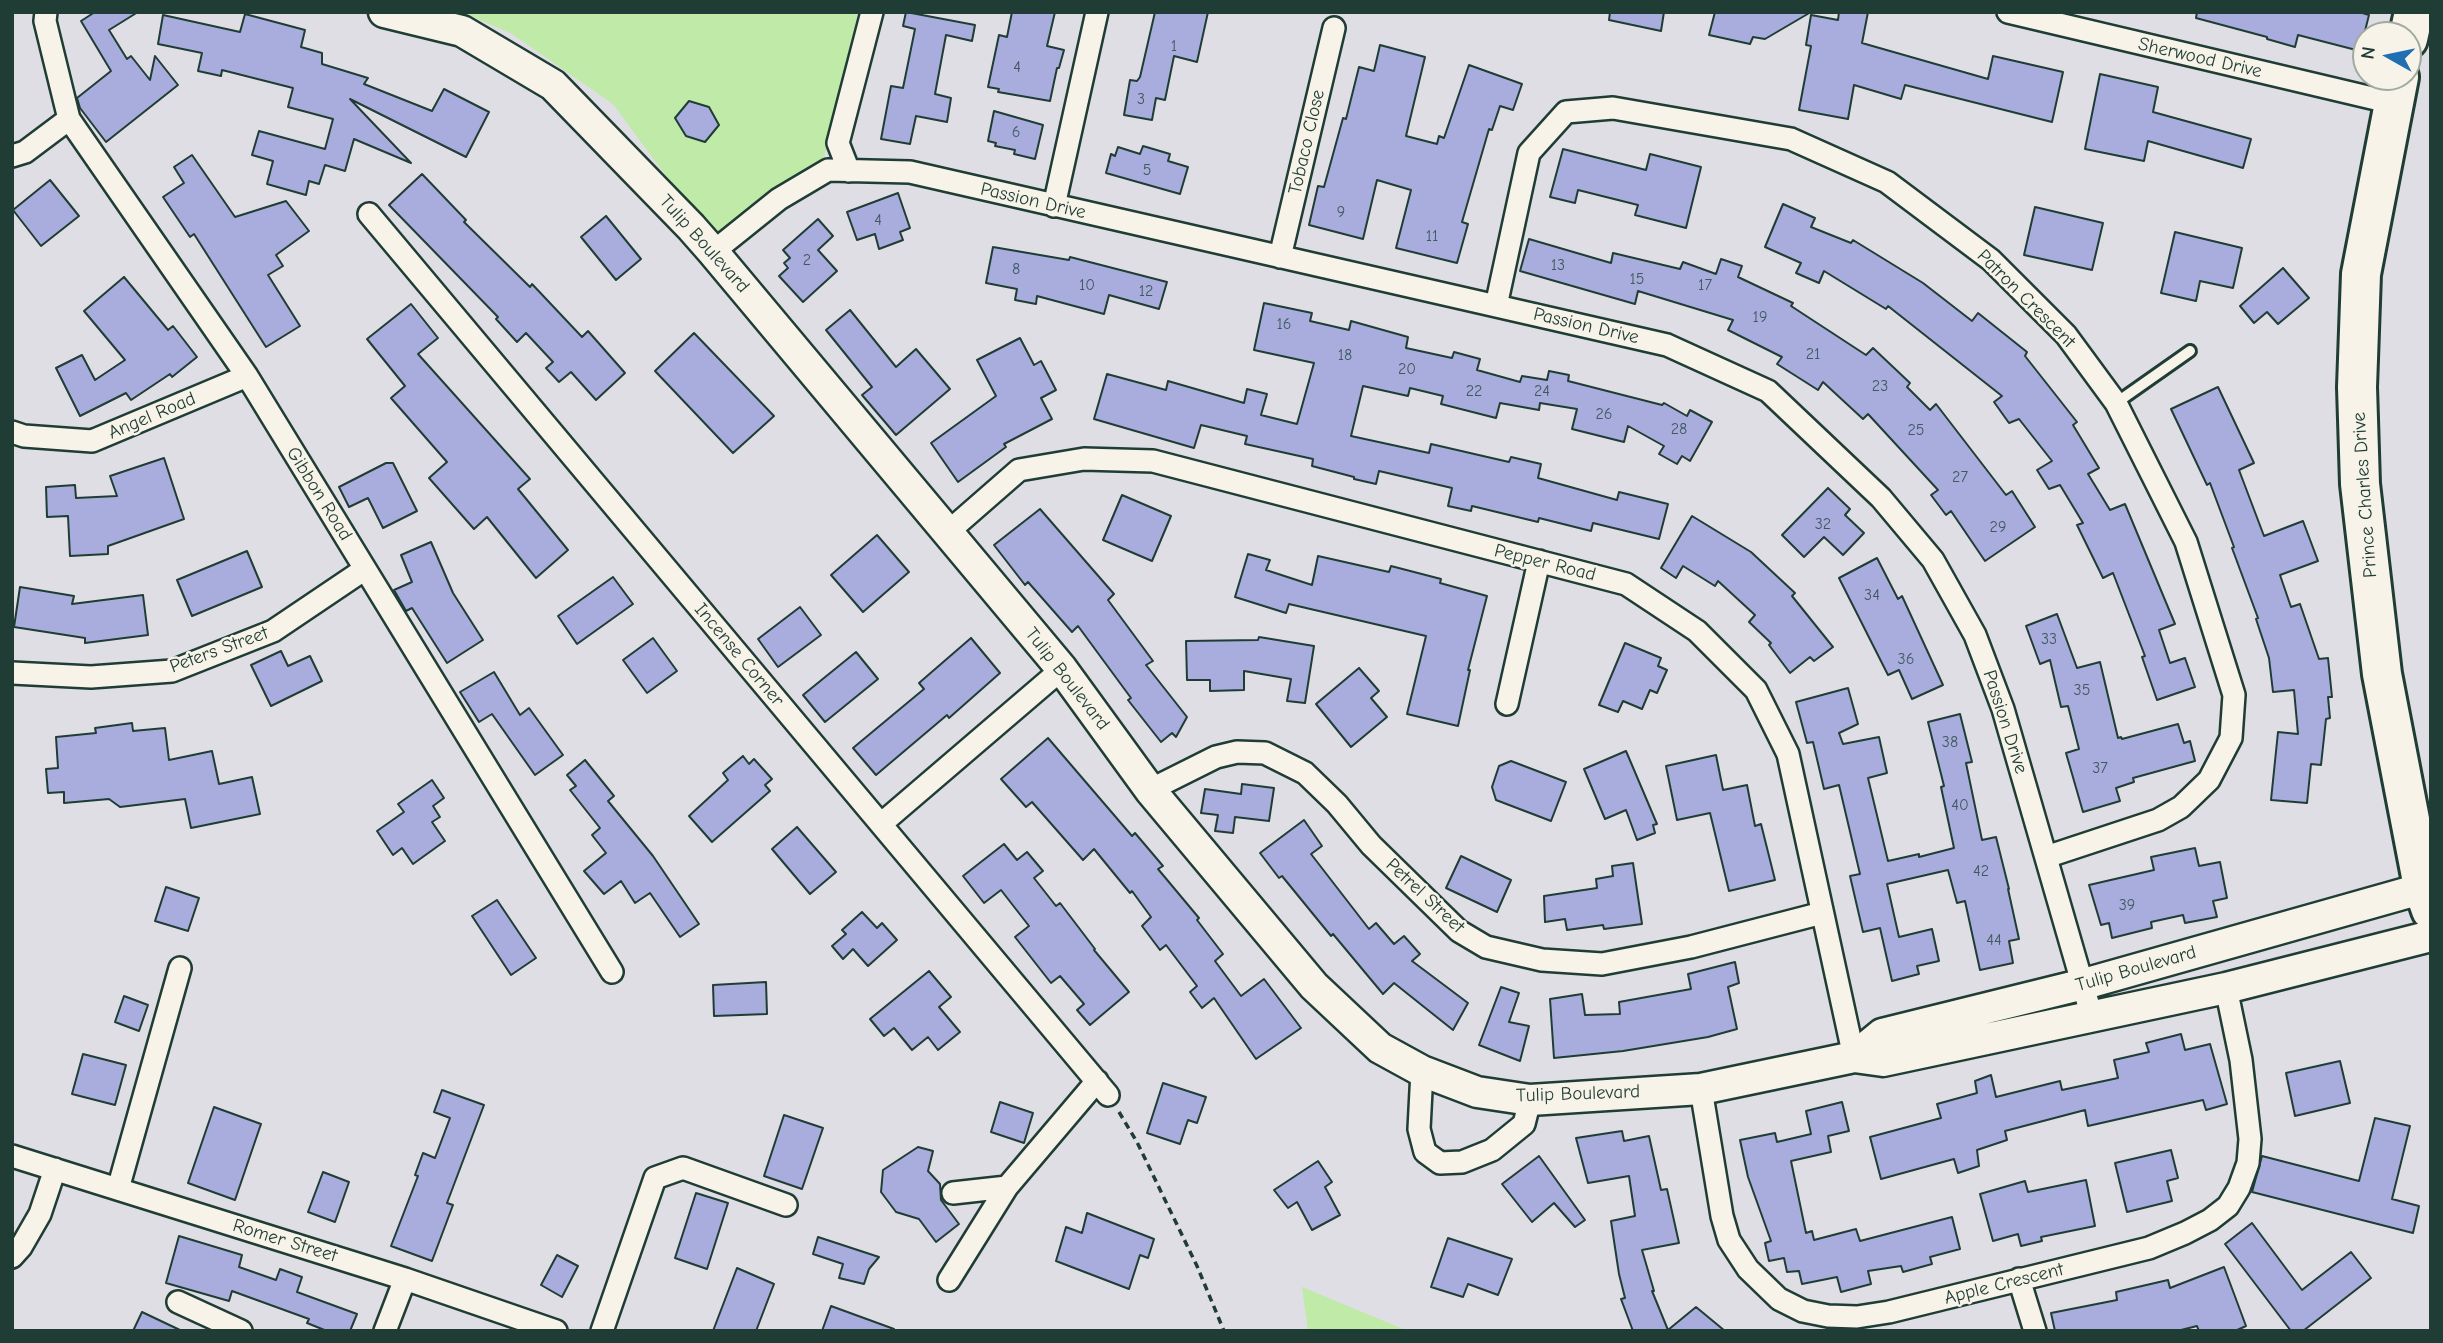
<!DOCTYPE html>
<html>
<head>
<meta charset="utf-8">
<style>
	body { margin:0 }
	#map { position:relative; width:2443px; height:1343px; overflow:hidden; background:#dfdee5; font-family:"Comic Neue",sans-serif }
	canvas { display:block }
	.frame { position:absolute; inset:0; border:14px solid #1f3d34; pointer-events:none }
	.north { position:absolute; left:2352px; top:21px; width:70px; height:70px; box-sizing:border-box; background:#f7f3e8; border:2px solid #a1aaa0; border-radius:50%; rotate:279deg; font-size:19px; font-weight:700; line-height:28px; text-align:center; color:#1f3d34 }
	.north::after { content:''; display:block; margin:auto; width:24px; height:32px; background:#1f6fb2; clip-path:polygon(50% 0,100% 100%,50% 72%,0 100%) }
</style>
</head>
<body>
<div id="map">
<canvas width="2443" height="1343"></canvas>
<div class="frame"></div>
<div class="north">N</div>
</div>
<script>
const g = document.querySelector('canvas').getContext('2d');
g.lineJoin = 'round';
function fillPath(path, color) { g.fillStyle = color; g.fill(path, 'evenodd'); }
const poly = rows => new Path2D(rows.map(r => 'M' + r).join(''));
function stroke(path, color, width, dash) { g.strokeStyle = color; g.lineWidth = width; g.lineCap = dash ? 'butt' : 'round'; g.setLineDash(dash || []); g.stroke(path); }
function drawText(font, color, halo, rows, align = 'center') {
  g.font = font + ' "Comic Neue",sans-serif'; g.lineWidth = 5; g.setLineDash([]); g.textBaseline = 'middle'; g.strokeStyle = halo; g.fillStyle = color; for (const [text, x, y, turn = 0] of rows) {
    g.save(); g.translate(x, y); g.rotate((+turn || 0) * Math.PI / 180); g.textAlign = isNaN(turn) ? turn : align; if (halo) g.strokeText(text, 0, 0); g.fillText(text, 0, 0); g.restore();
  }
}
const green = poly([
	[462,12,858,12,823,162,711,237,613,104,512,34],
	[1302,1287,1408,1331,1308,1331]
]);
const building = poly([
	[95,12,138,12,109,30,127,59,131,56,150,80,155,56,178,85,106,142,80,108,77,98,111,71,81,21,95,12],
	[906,12,975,25,972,41,946,35,935,94,951,98,947,122,916,116,910,144,881,139,891,86,903,88,915,29,903,26,906,12],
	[1012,12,1055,12,1047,46,1064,50,1059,68,1057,68,1050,101,998,92,999,89,988,87,999,35,1007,37,1012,12],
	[1155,12,1208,12,1197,62,1174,56,1165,100,1156,98,1152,120,1124,115,1130,80,1137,81,1140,77,1155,12],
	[1610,12,1664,12,1661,31,1609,20,1610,12],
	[1715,12,1811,12,1765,39,1753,37,1750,44,1709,35,1715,12],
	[1839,12,1868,12,1862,43,1988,79,1993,56,2063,72,2052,122,1905,85,1901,99,1854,85,1848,119,1799,110,1811,46,1806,45,1811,15,1838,20,1839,12],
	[2197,12,2359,12,2369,15,2360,51,2298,35,2295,47,2267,39,2267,37,2196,18,2197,12],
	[245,14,305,30,301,47,322,53,322,64,368,78,364,84,432,111,444,89,489,112,466,157,350,99,411,163,354,139,345,171,325,165,319,184,309,181,306,195,267,184,273,161,252,155,259,131,325,149,333,119,288,107,293,88,222,70,221,76,198,71,202,53,158,44,163,15,240,32,245,14],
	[1380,45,1425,57,1406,136,1437,144,1439,136,1444,138,1469,65,1522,84,1513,110,1500,106,1492,130,1489,129,1462,222,1468,224,1457,263,1396,248,1411,190,1377,180,1363,239,1309,225,1318,186,1324,187,1343,118,1346,119,1359,67,1374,71,1380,45],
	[2100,74,2158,87,2153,112,2251,139,2243,168,2148,141,2144,161,2085,149,2100,74],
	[689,101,709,107,719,125,705,142,686,136,675,118,689,101],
	[994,111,1043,125,1035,159,1014,154,1015,150,995,146,996,143,988,141,994,111],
	[1143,146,1170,154,1168,161,1188,167,1180,194,1106,173,1111,154,1115,156,1118,147,1140,154,1143,146],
	[1563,149,1646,170,1650,154,1701,167,1686,228,1635,215,1638,205,1578,190,1575,203,1550,197,1563,149],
	[192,155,235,217,286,201,309,231,276,255,283,266,268,275,300,326,266,347,194,234,190,237,163,197,184,183,174,167,192,155],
	[422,174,466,220,464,222,530,287,532,284,582,337,588,331,625,373,596,400,571,372,559,382,546,368,553,362,526,333,517,342,496,319,498,317,389,205,422,174],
	[50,180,79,216,41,246,13,210,50,180],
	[898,193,910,228,900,232,903,240,879,249,875,234,857,240,847,212,898,193],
	[1783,204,1815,218,1811,227,1851,243,1853,240,1923,283,1972,321,1978,313,2027,352,2025,356,2077,422,2073,425,2099,468,2088,474,2110,510,2125,504,2175,624,2159,630,2170,663,2185,658,2195,687,2157,700,2142,657,2145,656,2113,573,2103,578,2077,525,2083,523,2060,485,2049,489,2037,470,2052,461,2019,419,2009,423,1994,402,2002,396,1888,306,1886,309,1824,271,1819,283,1796,273,1801,263,1765,247,1783,204],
	[2035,207,2103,223,2092,270,2024,255,2035,207],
	[606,216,641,259,616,280,581,237,606,216],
	[818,219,833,236,818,250,837,271,803,302,779,276,788,268,784,263,790,258,783,250,818,219],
	[2175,232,2242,248,2233,288,2200,281,2196,301,2161,293,2175,232],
	[1529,239,1611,263,1613,253,1680,269,1683,262,1716,274,1721,259,1742,266,1738,277,1793,303,1791,306,1866,355,1873,348,1910,383,1907,387,1930,410,1936,404,2006,495,2012,491,2035,527,1985,561,1951,511,1946,515,1931,495,1938,490,1868,414,1863,419,1823,382,1818,390,1777,364,1782,357,1728,330,1733,320,1638,291,1635,304,1520,271,1529,239],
	[993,247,1069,260,1070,257,1167,282,1159,309,1109,295,1104,314,1037,296,1036,304,1015,300,1017,289,986,283,993,247],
	[2283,268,2309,298,2278,324,2267,312,2254,323,2240,306,2283,268],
	[124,277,168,330,173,326,197,357,172,377,170,374,131,400,126,393,80,416,56,368,82,355,95,380,125,360,84,311,124,277],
	[1264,303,1312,313,1310,321,1349,330,1351,321,1408,337,1406,348,1452,358,1454,352,1480,359,1477,370,1520,382,1522,376,1547,380,1549,371,1569,375,1568,381,1662,405,1664,403,1687,416,1690,410,1712,422,1690,461,1682,456,1677,464,1659,454,1664,446,1628,426,1624,442,1572,429,1577,409,1540,403,1539,410,1500,403,1496,418,1441,404,1443,396,1410,388,1408,396,1363,386,1351,436,1429,453,1431,444,1509,462,1511,457,1541,464,1538,478,1617,500,1619,492,1668,504,1659,539,1593,523,1591,531,1539,518,1538,522,1472,506,1471,511,1448,506,1452,488,1379,471,1376,484,1354,479,1354,477,1312,466,1313,459,1245,444,1247,436,1201,425,1194,448,1094,419,1107,374,1166,390,1168,381,1244,403,1247,389,1267,394,1261,415,1297,424,1314,363,1254,350,1264,303],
	[411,304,438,338,418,354,530,479,518,489,568,550,536,578,487,517,474,529,429,478,447,462,391,398,405,386,367,339,411,304],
	[850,310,896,367,916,349,950,389,896,435,862,395,872,387,826,330,850,310],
	[694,333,774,416,733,453,655,371,694,333],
	[1020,338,1034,365,1041,361,1056,390,1041,398,1052,419,1004,444,1006,447,958,482,931,443,996,396,977,360,1020,338],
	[2218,387,2254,463,2239,470,2264,536,2303,521,2318,561,2280,575,2291,607,2300,604,2319,659,2328,658,2332,697,2328,697,2330,718,2326,719,2321,765,2311,764,2307,803,2271,800,2278,732,2298,734,2294,690,2273,692,2269,658,2256,619,2258,618,2232,548,2234,547,2210,483,2207,485,2171,409,2218,387],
	[164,458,184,519,108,546,108,554,70,556,68,516,47,517,46,487,75,485,76,498,117,496,110,476,164,458],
	[386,463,393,463,417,511,383,528,368,498,349,507,339,487,386,463],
	[1828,488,1850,509,1845,515,1864,533,1843,555,1824,537,1804,557,1782,535,1828,488],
	[1122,495,1171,516,1152,561,1103,540,1122,495],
	[1040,509,1114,594,1108,600,1153,661,1146,665,1187,717,1176,737,1172,733,1161,742,1128,700,1131,698,1078,626,1072,632,1028,582,1025,585,994,545,1040,509],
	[1692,516,1751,552,1795,593,1792,596,1833,647,1814,661,1810,657,1790,673,1769,645,1771,643,1749,622,1755,615,1718,581,1715,586,1683,566,1676,578,1661,568,1692,516],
	[877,535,909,572,863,612,831,575,877,535],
	[431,542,453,593,483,640,447,663,412,608,406,611,394,590,412,582,401,555,431,542],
	[247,551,262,587,192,616,177,580,247,551],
	[1248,554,1270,560,1266,570,1312,585,1318,556,1389,572,1391,566,1441,579,1440,583,1487,596,1468,670,1470,670,1458,726,1407,714,1426,636,1289,604,1286,613,1235,597,1248,554],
	[1877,558,1898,599,1902,596,1943,685,1912,699,1899,670,1888,675,1839,578,1877,558],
	[613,577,633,604,577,644,558,616,613,577],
	[20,587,74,596,72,604,143,595,148,635,85,643,85,638,14,627,20,587],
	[800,607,821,635,778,667,758,639,800,607],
	[2057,614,2077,668,2100,662,2118,738,2121,737,2122,739,2178,724,2184,743,2190,741,2195,761,2133,778,2134,782,2116,788,2120,801,2083,812,2066,753,2079,749,2068,706,2061,707,2050,660,2040,664,2026,626,2057,614],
	[1259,637,1314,646,1305,703,1287,701,1291,679,1244,671,1244,690,1210,691,1210,680,1187,680,1186,641,1258,640,1259,637],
	[653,638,677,671,647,693,623,660,653,638],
	[971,638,1000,673,949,718,947,715,876,775,853,748,924,689,919,683,971,638],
	[1625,643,1661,658,1658,666,1667,670,1657,693,1650,690,1642,709,1623,701,1618,712,1599,705,1625,643],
	[281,651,288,666,310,656,322,681,271,706,251,665,281,651],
	[856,652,878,679,825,722,803,695,856,652],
	[1359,668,1379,691,1371,698,1387,717,1351,747,1316,704,1359,668],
	[494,672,520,715,529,708,563,755,535,775,492,714,479,722,460,692,494,672],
	[1848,688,1858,724,1839,733,1843,744,1879,737,1887,773,1868,778,1888,861,1919,854,1919,857,1954,848,1941,787,1944,786,1928,722,1960,714,1972,762,1966,763,1982,840,1996,837,2009,889,2008,889,2019,939,2009,941,2013,963,1980,970,1965,901,1957,903,1948,870,1887,884,1899,937,1932,929,1939,961,1917,966,1919,974,1892,981,1880,928,1863,932,1850,876,1860,874,1839,785,1824,789,1813,742,1807,743,1796,702,1848,688],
	[132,723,133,731,165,728,169,760,212,751,219,784,252,777,260,814,191,828,185,799,120,807,109,799,64,803,64,792,48,793,46,769,58,768,56,737,96,733,95,728,132,723],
	[1048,738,1132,836,1135,833,1163,866,1158,869,1199,918,1197,920,1223,954,1215,961,1241,996,1264,979,1301,1028,1256,1059,1214,998,1202,1008,1190,992,1197,986,1166,945,1160,950,1142,926,1151,917,1132,891,1130,893,1094,849,1083,860,1032,802,1026,807,1001,779,1048,738],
	[1626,751,1657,824,1653,825,1655,833,1637,840,1626,810,1605,819,1584,769,1626,751],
	[1716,755,1723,790,1747,785,1755,826,1761,824,1775,880,1729,891,1710,813,1677,820,1666,766,1716,755],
	[743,756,749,764,754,759,772,779,765,785,770,791,712,842,689,816,728,780,723,773,743,756],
	[585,760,614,796,608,801,653,856,699,924,680,937,650,893,635,903,621,881,604,894,584,871,606,853,592,835,600,828,570,790,576,786,567,775,585,760],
	[1511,761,1566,782,1551,821,1496,800,1492,787,1499,766,1511,761],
	[432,780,444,798,433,806,440,817,432,822,445,841,413,864,402,848,393,855,377,831,404,812,398,804,432,780],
	[1242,784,1274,788,1269,821,1235,817,1233,833,1215,831,1218,815,1201,813,1205,789,1241,794,1242,784],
	[1304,820,1322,846,1311,854,1369,929,1376,923,1394,944,1404,936,1420,954,1412,961,1468,1003,1453,1030,1394,983,1383,994,1333,934,1331,936,1282,876,1279,878,1260,853,1304,820],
	[797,827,836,872,810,894,772,849,797,827],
	[1004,844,1017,860,1027,852,1043,871,1034,878,1056,906,1060,903,1095,949,1094,950,1129,992,1090,1025,1077,1010,1084,1004,1060,976,1051,983,1015,937,1029,926,1001,890,984,903,963,876,1004,844],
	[2195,848,2199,866,2220,862,2227,898,2213,901,2217,917,2185,923,2183,915,2151,922,2152,928,2112,938,2109,923,2101,925,2089,885,2154,870,2151,857,2195,848],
	[1461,856,1511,880,1497,912,1446,888,1461,856],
	[1633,863,1642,924,1604,929,1603,925,1567,930,1565,919,1545,922,1544,896,1597,888,1596,879,1613,876,1612,866,1633,863],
	[166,887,199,898,188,931,155,921,166,887],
	[497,900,536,958,511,975,472,916,497,900],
	[862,912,877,928,882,923,897,940,868,966,853,949,843,959,832,946,846,934,842,930,862,912],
	[1735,962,1739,983,1728,987,1737,1029,1708,1037,1623,1051,1554,1058,1550,999,1582,994,1585,1015,1620,1014,1619,1002,1691,989,1688,974,1735,962],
	[929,971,951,997,939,1007,960,1032,938,1050,928,1037,912,1050,894,1028,884,1036,870,1019,929,971],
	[766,982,767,1014,714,1016,713,985,766,982],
	[1501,987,1519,993,1509,1022,1529,1026,1520,1061,1479,1045,1501,987],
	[124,996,148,1005,139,1031,115,1022,124,996],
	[2181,1034,2185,1050,2210,1044,2227,1104,2206,1110,2203,1100,2088,1126,2085,1110,2005,1131,2007,1140,1977,1150,1979,1166,1958,1173,1954,1159,1881,1179,1870,1137,1941,1118,1937,1104,1977,1093,1975,1081,1991,1075,1996,1097,2060,1081,2062,1090,2118,1078,2114,1060,2149,1052,2146,1043,2181,1034],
	[83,1054,126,1065,115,1105,72,1094,83,1054],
	[2340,1061,2350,1103,2295,1116,2286,1073,2340,1061],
	[1163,1083,1206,1097,1197,1123,1188,1120,1180,1144,1147,1133,1163,1083],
	[442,1090,484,1105,447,1203,453,1205,432,1261,391,1246,418,1176,415,1175,423,1153,435,1158,450,1118,434,1112,442,1090],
	[1000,1102,1033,1113,1024,1143,991,1132,1000,1102],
	[1842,1102,1849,1131,1828,1136,1831,1152,1791,1161,1806,1233,1812,1231,1814,1240,1856,1229,1860,1241,1952,1217,1960,1249,1930,1257,1932,1264,1903,1272,1901,1266,1868,1271,1871,1284,1841,1292,1837,1277,1802,1284,1799,1271,1787,1272,1784,1258,1769,1261,1765,1243,1771,1241,1748,1177,1740,1140,1775,1133,1777,1142,1811,1134,1806,1111,1842,1102],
	[214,1107,261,1124,235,1200,188,1183,214,1107],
	[784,1115,823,1128,802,1189,764,1176,784,1115],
	[2375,1118,2410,1126,2392,1199,2419,1206,2413,1233,2252,1192,2262,1156,2359,1181,2375,1118],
	[1622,1131,1624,1141,1649,1136,1661,1190,1667,1189,1679,1243,1642,1250,1654,1291,1652,1291,1668,1330,1696,1307,1725,1331,1633,1331,1621,1299,1625,1298,1619,1274,1611,1221,1635,1216,1629,1176,1588,1183,1576,1138,1622,1131],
	[918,1147,933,1151,928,1171,940,1184,941,1200,959,1224,936,1242,919,1219,896,1212,881,1192,883,1170,918,1147],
	[2171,1150,2178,1178,2167,1181,2172,1201,2127,1212,2115,1163,2171,1150],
	[1539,1156,1585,1220,1575,1227,1554,1203,1532,1222,1502,1184,1539,1156],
	[1318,1161,1332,1182,1325,1187,1340,1215,1312,1230,1297,1202,1288,1208,1274,1190,1318,1161],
	[323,1172,349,1182,335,1222,308,1212,323,1172],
	[2086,1180,2095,1226,2041,1237,2042,1241,2021,1246,2018,1234,1993,1241,1980,1194,2025,1181,2028,1192,2086,1180],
	[696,1193,728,1203,707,1269,675,1258,696,1193],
	[1087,1213,1154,1239,1148,1258,1140,1255,1129,1289,1056,1261,1066,1227,1082,1233,1087,1213],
	[2252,1223,2302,1290,2351,1252,2371,1278,2303,1331,2291,1331,2225,1244,2252,1223],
	[179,1236,242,1255,239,1267,276,1280,280,1269,302,1277,297,1292,357,1314,350,1331,327,1331,307,1323,309,1319,232,1291,229,1301,166,1283,179,1236],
	[818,1237,879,1257,869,1269,864,1284,839,1278,843,1264,813,1254,818,1237],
	[1448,1238,1512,1259,1498,1295,1468,1284,1463,1297,1431,1287,1448,1238],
	[557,1255,578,1266,562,1297,541,1285,557,1255],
	[2224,1267,2246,1326,2235,1331,2199,1331,2197,1326,2177,1331,2055,1331,2051,1313,2117,1300,2116,1292,2168,1280,2170,1288,2224,1267],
	[737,1268,774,1284,756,1331,713,1331,737,1268],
	[831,1306,894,1329,893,1331,822,1331,831,1306],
	[142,1312,182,1331,133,1331,142,1312]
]);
const path = poly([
	[1119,1112,1137,1142,1197,1266,1224,1331]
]);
const lane = poly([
	[2116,403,2190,351]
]);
const street = poly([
	[46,12,45,21,69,119,247,376,612,972],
	[2008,12,2393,103],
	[12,156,25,152,69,119],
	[849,171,838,143,872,12],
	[1054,206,1097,12],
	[369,214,1108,1095],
	[713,252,779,199,828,170,910,172,1667,345,1768,391,1881,498,1933,560,1975,635,2003,709,2092,1017],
	[1280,257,1334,28],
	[1496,306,1529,153,1566,112,1613,108,1791,139,1887,182,1991,260,2066,335,2116,403,2186,542,2234,695,2231,738,2209,780,2181,807,2158,820,2046,857],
	[12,432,24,436,92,441,247,376],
	[948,532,1019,470,1084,459,1153,461,1626,584,1697,631,1756,690,1788,754,1854,1057],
	[12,673,91,677,172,671,273,631,365,569],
	[1507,704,1539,561],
	[1150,790,1216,757,1237,752,1265,753,1305,773,1337,804,1371,845,1459,931,1486,947,1542,960,1602,964,1691,947,1822,913],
	[881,824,1062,669],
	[1422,1071,1419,1129,1425,1152,1440,1163,1462,1162,1492,1150,1524,1124,1530,1100],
	[1701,1089,1722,1216,1729,1240,1748,1269,1779,1299,1803,1311,1828,1316,1857,1317,1889,1312,2149,1248,2185,1233,2210,1220,2228,1206,2239,1188,2248,1163,2250,1139,2241,1060,2226,988],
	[12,1156,405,1279,556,1331],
	[118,1189,180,968],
	[953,1193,1007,1187],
	[12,1257,21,1247,40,1214,55,1169],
	[2019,1279,2035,1331],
	[949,1280,1007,1187,1097,1081],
	[178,1302,241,1331],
	[385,1331,405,1279],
	[602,1331,655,1178,683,1168,786,1205]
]);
const secondary = poly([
	[384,12,462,31,553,85,691,227,713,252,1062,669,1150,790,1314,986,1380,1048,1422,1071,1477,1092,1530,1100,1701,1089,1854,1057,1883,1061,2226,988,2431,936],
	[1854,1057,1882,1034,2084,984,2431,886]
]);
const highway = poly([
	[2408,39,2414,12],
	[2399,77,2361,274,2357,387,2360,484,2382,674,2423,887,2431,910]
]);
const numberNames = [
	["1",1174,46],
	["4",1017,67],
	["3",1141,99],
	["6",1016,132],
	["5",1147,170],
	["9",1341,212],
	["4",878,220],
	["11",1432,236],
	["2",807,260],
	["13",1558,265],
	["8",1016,269],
	["15",1637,279],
	["10",1087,285],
	["17",1705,285],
	["12",1146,291],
	["19",1760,317],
	["16",1284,324],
	["21",1813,354],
	["18",1345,355],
	["20",1407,369],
	["23",1880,386],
	["22",1474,391],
	["24",1542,391],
	["26",1604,414],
	["28",1679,429],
	["25",1916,430],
	["27",1960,477],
	["32",1823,524],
	["29",1998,527],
	["34",1872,595],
	["33",2049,639],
	["36",1906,659],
	["35",2082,690],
	["38",1950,742],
	["37",2100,768],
	["40",1960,805],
	["42",1981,871],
	["39",2127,905],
	["44",1994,940]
];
const streetNames = [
	["Sherwood Drive",2200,58,13],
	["Tobaco Close",1307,142,-77],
	["Passion Drive",1033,201,13],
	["Tulip Boulevard",704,244,48],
	["Patron Crescent",2026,299,45],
	["Passion Drive",1586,326,13],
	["Angel Road",152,416,-23],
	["Gibbon Road",319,494,58],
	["Prince Charles Drive",2365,495,-94],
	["Pepper Road",1545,563,14],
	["Peters Street",219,650,-20],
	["Incense Corner",739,655,50],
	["Tulip Boulevard",1067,679,52],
	["Passion Drive",2005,722,72],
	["Petrel Street",1425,896,43],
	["Tulip Boulevard",2136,969,-16],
	["Tulip Boulevard",1578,1094,-2],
	["Romer Street",285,1241,17],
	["Apple Crescent",2004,1284,-14]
];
fillPath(green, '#bfeaa7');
fillPath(building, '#a8adde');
stroke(building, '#1f3d34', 2);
stroke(lane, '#1f3d34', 16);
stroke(street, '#1f3d34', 26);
stroke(secondary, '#1f3d34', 35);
stroke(highway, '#1f3d34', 44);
stroke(path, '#1f3d34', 3.5, [7, 5]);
stroke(lane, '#f7f3e8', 10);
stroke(street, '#f7f3e8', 21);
stroke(secondary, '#f7f3e8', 30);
stroke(highway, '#f7f3e8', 38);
drawText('16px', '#41595e', null, numberNames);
drawText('19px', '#1f3d34', '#f7f3e8', streetNames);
</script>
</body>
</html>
